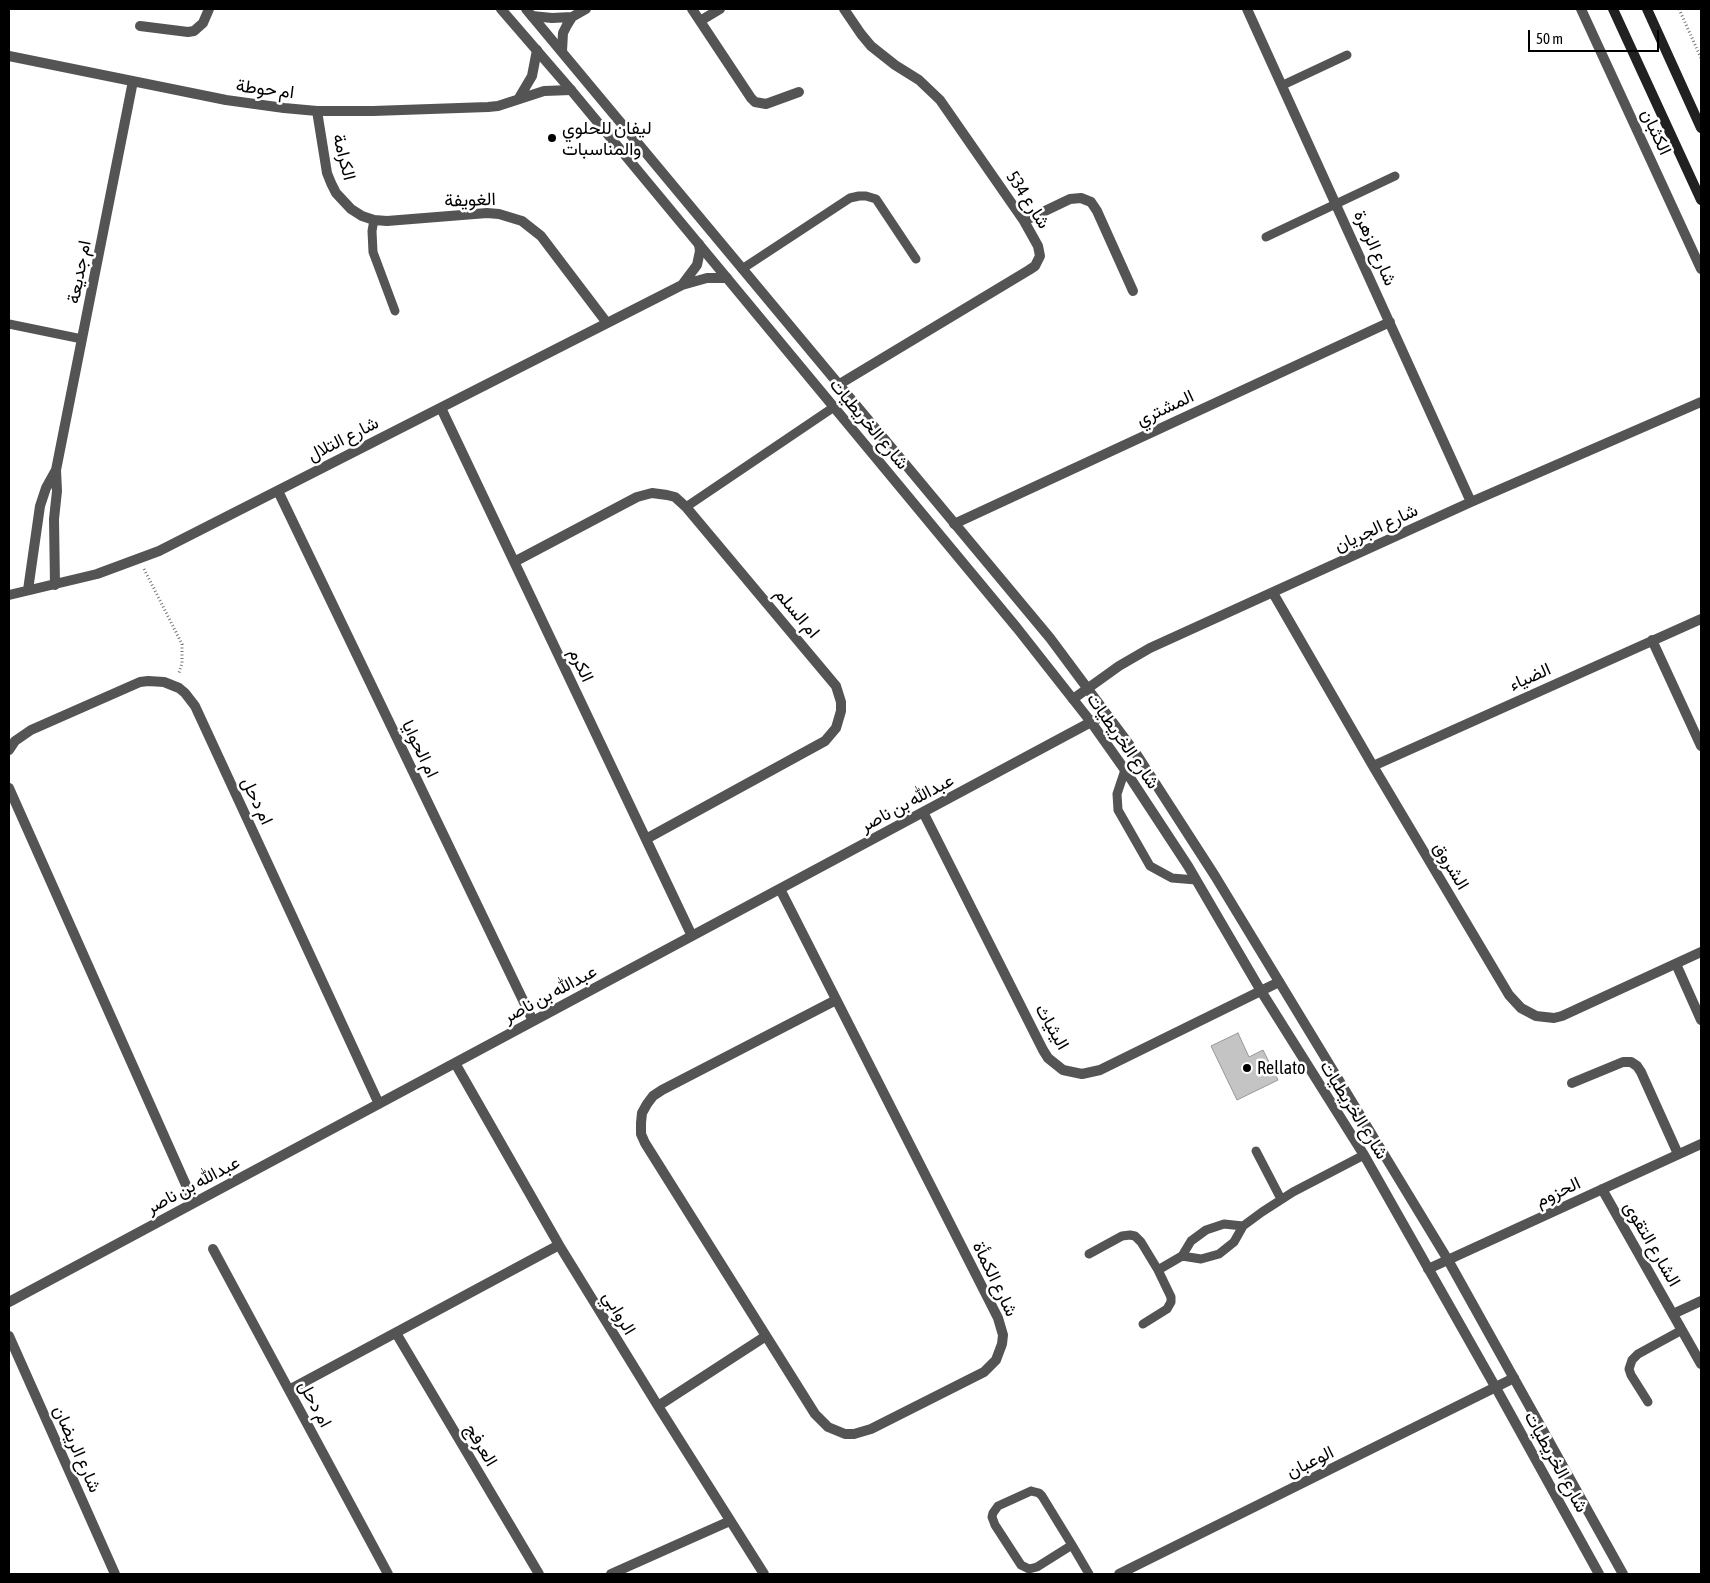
<!DOCTYPE html>
<html>
<head>
<meta charset="utf-8">
<style>
	body { margin:0 }
	#map { position:relative; width:1710px; height:1583px; overflow:hidden; background:#fff; font-family:"Asap Condensed",sans-serif }
	canvas { display:block }
	.frame { position:absolute; inset:0; border:10px solid #000; pointer-events:none }
	.scale { position:absolute; left:1528px; top:30px; width:131px; height:22px; box-sizing:border-box; border:2px solid #000; border-top:0; padding-left:6px; font-size:15px; line-height:18px; white-space:nowrap; color:#000; -webkit-text-stroke:4px #fff; paint-order:stroke }
</style>
</head>
<body>
<div id="map">
<canvas width="1710" height="1583"></canvas>
<div class="frame"></div>
<div class="scale">50 m</div>
</div>
<script>
const g = document.querySelector('canvas').getContext('2d');
g.lineJoin = 'round';
function fillPath(path, color) { g.fillStyle = color; g.fill(path, 'evenodd'); }
const poly = rows => new Path2D(rows.map(r => 'M' + r).join(''));
function stroke(path, color, width, dash) { g.strokeStyle = color; g.lineWidth = width; g.lineCap = dash ? 'butt' : 'round'; g.setLineDash(dash || []); g.stroke(path); }
function drawText(font, color, halo, rows, align = 'center') {
  g.font = font + ' "Asap Condensed",Vazirmatn,sans-serif'; g.lineWidth = 5; g.setLineDash([]); g.textBaseline = 'middle'; g.strokeStyle = halo; g.fillStyle = color; for (const [text, x, y, turn = 0] of rows) {
    g.save(); g.translate(x, y); g.rotate((+turn || 0) * Math.PI / 180); g.textAlign = isNaN(turn) ? turn : align; if (halo) g.strokeText(text, 0, 0); g.fillText(text, 0, 0); g.restore();
  }
}
const building = poly([
	[1238,1033,1249,1057,1263,1050,1278,1080,1237,1100,1211,1046,1238,1033]
]);
const path = poly([
	[1679,9,1701,58],
	[144,569,182,644,182,663,179,673]
]);
const service = poly([
	[1283,85,1347,55],
	[374,220,372,231,373,252,395,311],
	[1266,237,1395,176],
	[742,269,850,198,859,196,866,196,876,199,916,259],
	[9,324,82,339],
	[686,507,834,407],
	[1125,770,1117,794,1118,810,1150,866,1172,878,1196,880],
	[1256,1151,1281,1199],
	[1089,1254,1122,1236,1130,1235,1135,1236,1141,1242,1158,1270,1171,1297,1171,1302,1167,1309,1143,1324],
	[1182,1256,1201,1259,1219,1254,1234,1242,1243,1226,1262,1212,1293,1192,1364,1155],
	[1158,1270,1182,1256,1191,1241,1206,1230,1224,1224,1243,1226],
	[1648,1402,1631,1375,1629,1369,1632,1360,1638,1354,1682,1330],
	[1031,1491,1039,1493,1042,1496,1072,1545,1037,1567,1029,1569,1021,1565,995,1525,992,1517,993,1513,998,1506,1031,1491],
	[1072,1545,1089,1574]
]);
const minor = poly([
	[692,9,751,98,755,102,766,104,799,92],
	[1247,9,1471,502],
	[1581,9,1701,269],
	[532,16,552,18,572,17],
	[700,21,720,9],
	[140,26,188,32,194,31,203,23,209,9],
	[562,51,563,33,567,25,572,17,586,9],
	[9,56,226,100,284,108,317,111,373,111,488,107,498,106,544,91,571,90],
	[519,98,532,76,537,50],
	[317,111,327,173,331,183,336,193,351,209,362,216,374,220,387,221,487,213,499,214,522,221,541,236,607,323],
	[1024,221,1070,199,1081,198,1091,202,1097,211,1133,291],
	[682,285,697,265,700,251,699,244],
	[838,385,1029,270,1035,266,1040,256,1038,246,1024,221,940,100,919,80,895,65,871,46,861,34,844,9],
	[441,408,692,936],
	[278,491,533,1021],
	[954,524,1390,322],
	[514,562,637,497,652,493,667,495,675,497,686,507,836,686,841,702,841,711,836,728,825,741,646,839],
	[55,585,54,519,57,491,56,470,133,81],
	[28,590,40,506,46,488,56,470],
	[1273,593,1373,766,1509,995,1521,1008,1536,1016,1554,1018,1562,1016,1701,952],
	[9,595,97,574,159,551,682,285,707,278,727,278],
	[1652,640,1701,746],
	[1073,699,1119,666,1150,648,1471,502,1701,402],
	[9,750,15,741,31,730,140,682,148,681,164,682,179,688,185,693,195,706,379,1104],
	[1373,766,1701,619],
	[9,788,194,1203],
	[923,812,1043,1050,1048,1058,1063,1070,1082,1074,1100,1070,1279,982],
	[780,889,998,1318,1003,1335,1002,1344,996,1360,984,1372,871,1429,854,1434,845,1434,828,1427,815,1414,645,1143,641,1134,641,1123,642,1113,647,1104,653,1096,662,1090,836,1000],
	[1676,964,1701,1020],
	[455,1063,559,1245,658,1406,764,1574],
	[1572,1083,1623,1062,1631,1062,1637,1066,1641,1072,1678,1154],
	[1602,1189,1701,1364],
	[213,1249,388,1574],
	[1428,1269,1701,1144],
	[9,1302,1106,714],
	[1673,1314,1701,1301],
	[396,1333,539,1574],
	[9,1336,115,1574],
	[289,1390,559,1245],
	[658,1406,766,1336],
	[611,1574,730,1521],
	[1119,1574,1514,1378]
]);
const tertiary = poly([
	[501,9,571,90,1017,628,1091,722,1125,770,1188,866,1261,991,1364,1155,1496,1388,1599,1574],
	[526,9,1050,638,1137,755,1215,876,1448,1260,1623,1574]
]);
const secondary = poly([
	[1613,9,1701,200],
	[1647,9,1701,128]
]);
const markers = [
	[552,138,5,"#000"],
	[1247,1068,5,"#000"]
];
const streetNames = [
	["ام حوطة",265,89,7],
	["الكثبان",1656,132,65],
	["الكرامة",344,157,76],
	["الغويفة",470,200,-2],
	["شارع 534",1028,200,57],
	["شارع الزهرة",1375,248,66],
	["ام جديعة",79,272,-79],
	["المشتري",1165,408,-25],
	["شارع الخريطيات",869,424,50],
	["شارع التلال",343,439,-27],
	["شارع الجريان",1376,528,-25],
	["ام السلم",797,613,50],
	["الكرم",581,665,65],
	["الضياء",1530,677,-24],
	["شارع الخريطيات",1123,741,55],
	["ام الحوايا",420,749,64],
	["ام دحل",257,801,65],
	["عبدالله بن ناصر",907,803,-28],
	["الشروق",1451,866,59],
	["عبدالله بن ناصر",550,994,-28],
	["اليثياث",1052,1027,60],
	["شارع الخريطيات",1354,1110,58],
	["عبدالله بن ناصر",193,1185,-28],
	["الحزوم",1558,1192,-25],
	["الشارع التقوى",1652,1244,60],
	["شارع الكمأة",995,1279,64],
	["الروابي",619,1313,59],
	["ام دحل",315,1404,62],
	["العرفج",481,1445,59],
	["شارع الريضان",77,1449,66],
	["الوعبان",1310,1462,-26],
	["شارع الخريطيات",1556,1462,61]
];
const poiNames = [
	["ليفان للحلوي",562,128],
	["والمناسبات",562,149],
	["Rellato",1257,1068]
];
fillPath(building, '#c4c4c4');
stroke(building, '#989898', 1);
stroke(path, '#767676', 3, [1, 2.5]);
stroke(service, '#545454', 9);
stroke(minor, '#545454', 10);
stroke(tertiary, '#545454', 10);
stroke(secondary, '#212121', 10);
for (const [x, y, r, color] of markers) { const dot = new Path2D(); dot.arc(x, y, r, 0, 2 * Math.PI); g.fillStyle = color; g.fill(dot); stroke(dot, '#fff', 2); }
drawText('18px', '#000', '#fff', streetNames);
drawText('18px', '#000', '#fff', poiNames, 'left');
</script>
</body>
</html>
